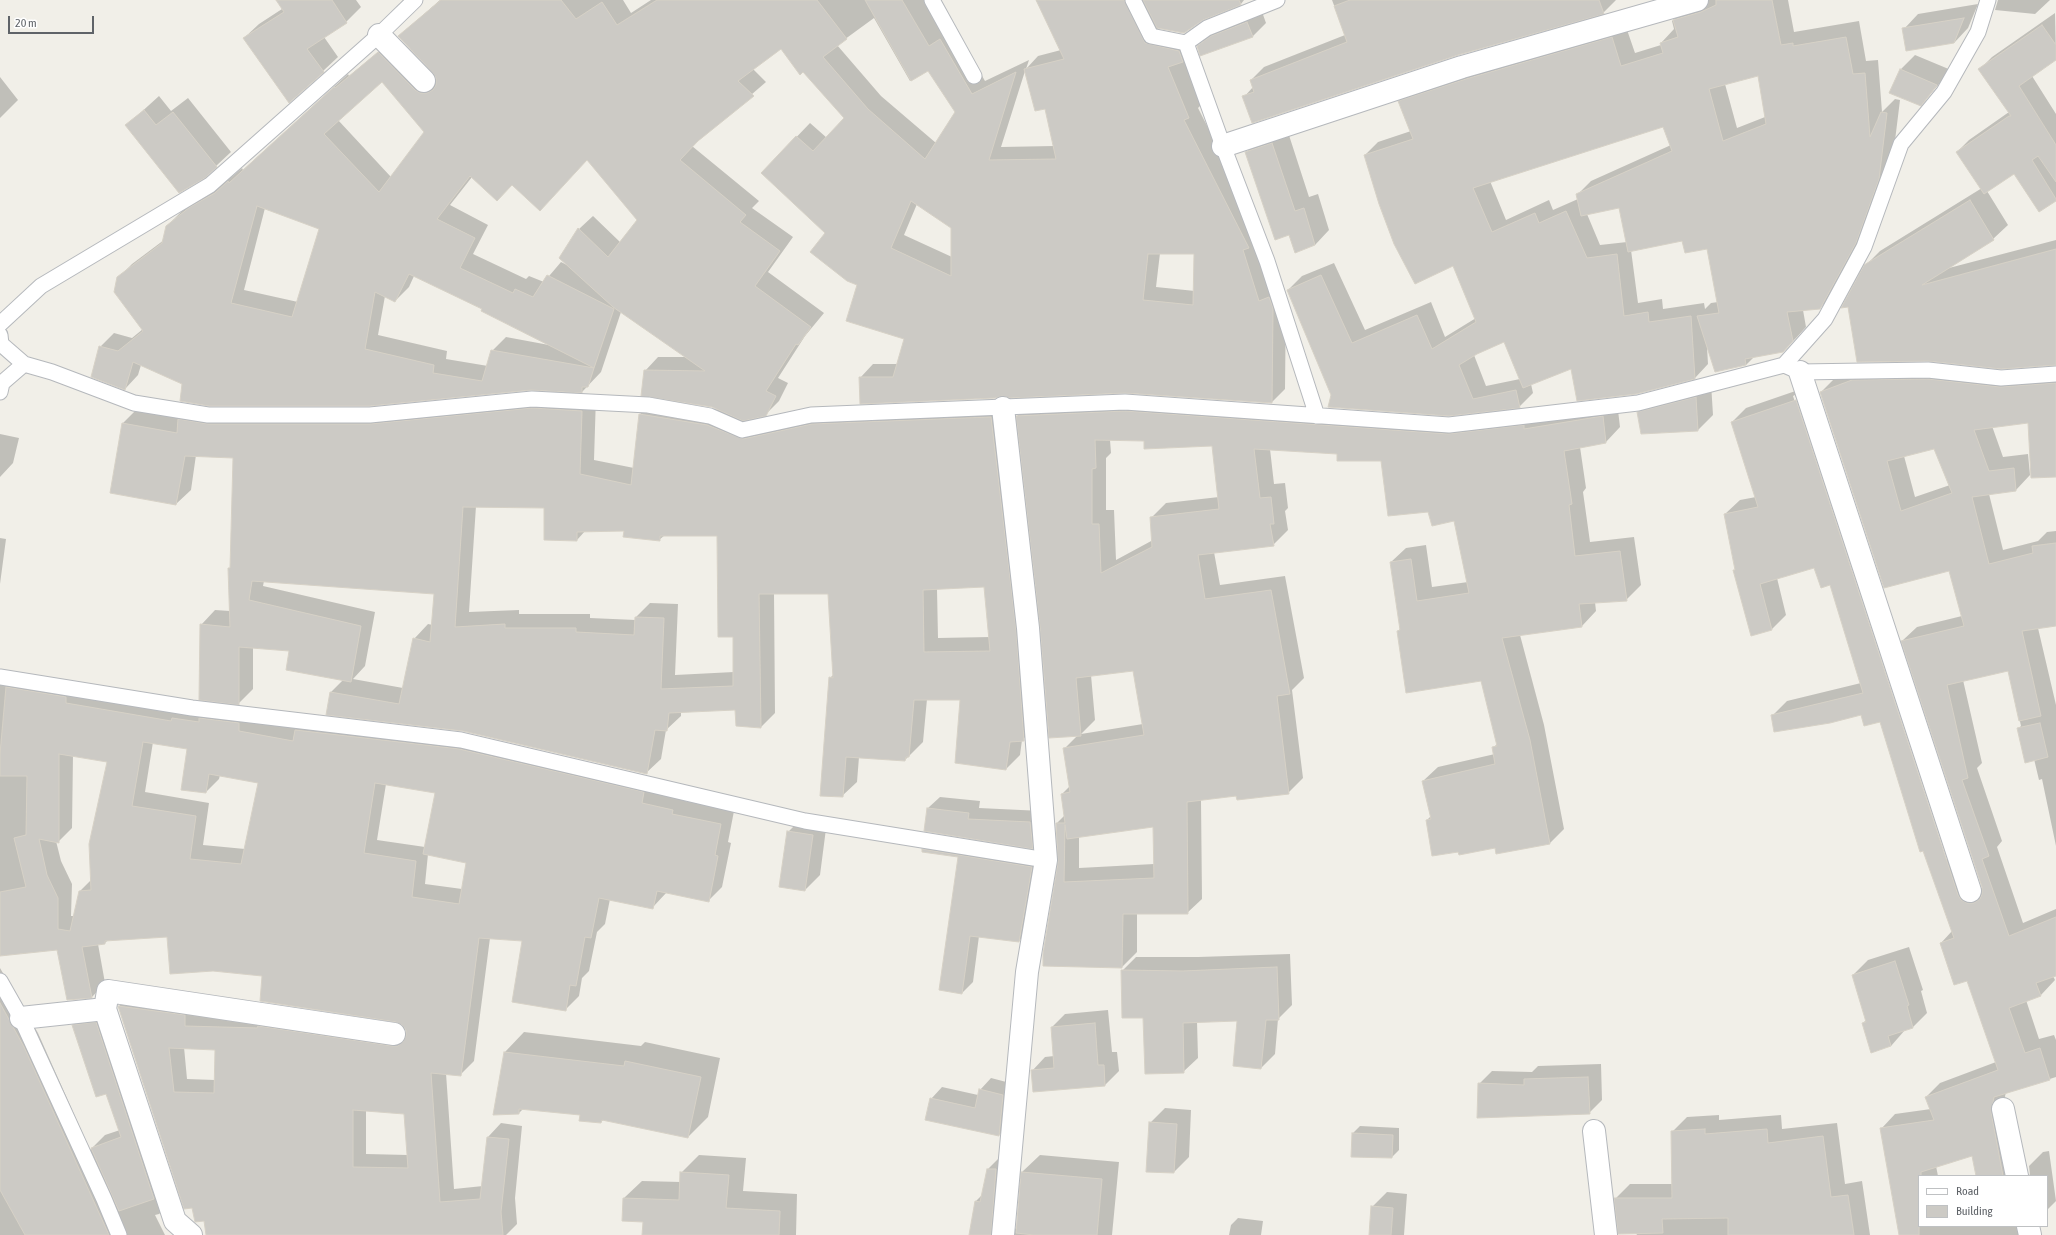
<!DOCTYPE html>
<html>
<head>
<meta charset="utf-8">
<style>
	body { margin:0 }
	#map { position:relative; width:2056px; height:1235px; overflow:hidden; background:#f1efe8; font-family:"Asap Condensed",sans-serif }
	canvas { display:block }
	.legend { position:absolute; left:1918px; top:1175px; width:130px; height:52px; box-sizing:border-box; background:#fff; border:1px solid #bfc1c3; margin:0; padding:5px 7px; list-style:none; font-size:12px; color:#5f6368 }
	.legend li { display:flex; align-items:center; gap:8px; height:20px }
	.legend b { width:20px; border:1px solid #bfc1c3 }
	.scale { position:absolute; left:8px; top:16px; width:86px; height:18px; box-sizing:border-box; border:2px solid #5f6368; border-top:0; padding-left:5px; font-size:12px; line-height:14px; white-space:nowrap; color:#5f6368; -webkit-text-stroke:3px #fff; paint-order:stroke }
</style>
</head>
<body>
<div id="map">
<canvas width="2056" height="1235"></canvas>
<ul class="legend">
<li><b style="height:5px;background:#fff"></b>Road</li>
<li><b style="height:11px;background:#cccac5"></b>Building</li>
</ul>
<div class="scale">20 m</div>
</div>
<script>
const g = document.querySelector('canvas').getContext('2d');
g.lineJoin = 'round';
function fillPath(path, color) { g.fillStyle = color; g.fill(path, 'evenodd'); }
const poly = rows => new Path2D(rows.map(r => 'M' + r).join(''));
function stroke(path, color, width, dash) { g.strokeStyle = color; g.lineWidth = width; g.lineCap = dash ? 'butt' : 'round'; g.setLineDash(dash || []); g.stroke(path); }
const shadow = poly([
	[277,0,356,0,361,7,346,22,324,37,338,57,323,71,244,38,259,24,282,9],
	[440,0,623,0,631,13,651,0,939,0,985,81,1029,60,1026,69,1038,56,1061,50,1036,0,1244,0,1241,4,1203,19,1157,27,1159,30,1193,38,1196,47,1184,60,1202,104,1198,108,1262,234,1273,289,1283,284,1286,294,1285,389,1272,402,1125,392,860,378,873,364,898,364,905,338,859,284,826,233,762,173,810,123,827,138,845,118,782,48,753,69,766,82,692,146,759,201,752,208,793,237,768,272,824,313,805,336,778,378,788,383,779,401,765,415,744,419,758,425,1006,403,1038,725,1022,740,1020,755,1006,769,961,699,927,699,923,742,905,760,859,757,857,782,842,796,830,678,834,674,829,593,774,593,775,713,761,727,737,725,736,708,681,711,681,716,666,730,661,759,646,773,463,730,327,714,331,692,344,679,290,650,253,647,253,689,239,703,201,625,215,610,230,611,234,457,196,455,191,490,176,504,123,423,137,409,385,410,596,396,594,460,634,468,640,414,654,400,719,410,645,371,658,357,687,357,621,312,601,372,582,392,531,389,183,383,141,365,138,375,125,389,100,347,114,333,132,338,143,329,118,278,132,264,164,240,167,226,181,212,205,194,229,179,242,168,243,170,348,74,349,76,393,40,434,80,437,80,434,72,399,36],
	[874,18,910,81,928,69,956,112,936,143,881,96,837,45],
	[1025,71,1046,107,1054,146,1001,147],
	[382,80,425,132,391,177,338,120],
	[588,159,638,220,620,242,593,216,579,229,560,257,569,266,561,262,544,282,529,276,526,279,473,254,488,225,450,205,472,177,513,184],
	[917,204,952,227,952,257,904,235],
	[265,208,320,229,298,302,244,290],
	[1160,253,1195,253,1195,291,1156,287],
	[414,276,483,308,549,345,506,337,492,351,488,366,446,359,447,351,378,335,385,296,395,301,409,287],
	[476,506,545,507,577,540,586,530,625,530,659,540,665,535,718,535,734,636,734,672,675,675,678,604,650,603,636,617,636,620,590,618,590,614,519,614,519,610,469,612],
	[264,581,435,593,433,625,428,624,414,639,403,688,353,679,365,666,375,612,263,586],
	[985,586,990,637,938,638,937,589],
	[1332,0,1616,0,1604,12,1458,54,1244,97,1253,87,1251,80,1264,67,1345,35],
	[1707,0,1788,0,1794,32,1859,21,1866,61,1878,60,1882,112,1895,99,1900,100,1892,165,1869,229,1833,295,1819,309,1803,310,1806,327,1797,337,1783,351,1754,357,1746,365,1707,347,1708,364,1695,378,1572,368,1531,384,1533,393,1519,407,1332,395,1288,290,1302,276,1334,263,1365,330,1431,302,1445,337,1476,318,1453,265,1365,155,1378,142,1411,131,1399,101,1413,88,1625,24,1635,53,1661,45,1661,43,1674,29,1672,21,1686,7],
	[1759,75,1765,117,1737,128,1725,84],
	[1664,126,1671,145,1591,181,1577,195,1578,199,1553,210,1549,200,1506,220,1490,181],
	[1620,207,1627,242,1600,245,1587,214],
	[1683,239,1708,248,1718,302,1711,303,1705,309,1704,303,1663,309,1662,299,1638,303,1631,250],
	[1505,341,1520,379,1486,386,1474,355],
	[1998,0,2050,0,2035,14,1995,10],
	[1978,4,1968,28,1954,43,1904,29,1918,14],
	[1261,9,1266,23,1252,37,1198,47,1211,33],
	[2055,13,2056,59,2032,76,2056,114,2056,200,2014,172,1987,191,2008,225,1993,239,1949,268,2056,240,2056,364,1865,266,1880,251,1982,188,1957,152,1969,140,2009,112,1980,69,1992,57],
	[1915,55,1951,70,1921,105,1900,70],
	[0,77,18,100,0,118],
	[159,96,171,111,188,98,231,152,216,166,127,125],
	[1287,129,1309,197,1318,194,1329,230,1315,245,1247,152,1261,137],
	[2056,370,2056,476,2029,422,1992,426,2003,457,2028,454,2030,475,2016,490,1989,494,2003,550,2038,541,2047,532,2056,531,2056,625,2038,628,2056,705,2056,846,2042,779,2039,780,2034,759,2018,729,2021,726,2009,670,1963,680,1982,763,1977,768,2002,841,1997,847,2023,923,2056,909,2056,974,2053,976,2055,980,2041,995,2026,1000,2039,1039,2054,1035,2056,1040,2056,1077,2006,1093,2005,1096,2014,1142,2022,1170,2030,1175,2029,1166,2043,1152,2049,1151,2056,1201,2047,1210,2047,1176,1977,1176,1973,1154,1936,1166,1938,1176,1919,1176,1919,1226,2031,1226,2033,1235,1908,1235,1881,1129,1895,1114,1931,1109,1926,1097,1940,1083,1996,1062,1968,980,1941,943,1952,931,1881,721,1861,714,1772,716,1787,701,1861,683,1830,583,1815,567,1777,578,1786,615,1772,629,1752,635,1725,514,1740,500,1756,497,1732,422,1746,408,1810,386,1976,886,1983,889,1902,641,1917,627,1962,616,1950,570,1885,587,1821,392,1835,378,2016,373],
	[1795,395,1947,859,1946,860,1793,396],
	[1935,448,1950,485,1915,497,1904,456],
	[1711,383,1713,415,1698,430,1638,412,1653,398],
	[1032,401,1464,420,1617,402,1620,427,1606,442,1580,447,1586,488,1583,492,1590,542,1634,537,1641,585,1626,600,1595,602,1596,611,1582,626,1520,635,1544,725,1564,829,1550,843,1459,851,1427,820,1431,816,1423,781,1438,767,1495,754,1494,747,1498,743,1481,680,1398,631,1401,628,1391,562,1406,548,1426,545,1432,587,1468,582,1455,520,1429,510,1382,460,1338,453,1270,449,1274,484,1285,483,1288,508,1285,511,1288,530,1273,545,1214,552,1220,585,1285,576,1304,678,1292,690,1303,778,1288,793,1237,795,1201,800,1202,899,1187,913,1137,913,1137,952,1122,967,1044,966,1059,862,1057,823,1065,815,1062,794,1070,786,1064,749,1078,735,1041,626,1017,416],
	[1110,440,1145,440,1213,445,1219,497,1166,503,1151,518,1153,540,1116,560,1114,510,1106,510,1106,458,1111,453],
	[1134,670,1143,724,1081,734,1095,720,1091,675],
	[1154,826,1154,864,1079,868,1079,836],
	[0,434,19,438,13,463,0,477],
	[0,538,6,539,0,584],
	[0,669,80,683,79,690,474,736,686,796,685,801,734,811,728,842,731,843,722,887,708,901,667,892,653,907,610,899,605,924,597,932,589,971,582,978,579,996,565,1010,524,940,490,938,474,1061,460,1075,446,1073,454,1189,483,1186,488,1137,501,1123,522,1126,515,1198,517,1224,506,1235,234,1235,193,1206,185,1208,119,1006,133,992,407,1033,406,1029,402,1023,263,975,168,936,108,940,105,943,98,944,105,983,92,997,68,999,58,949,0,955],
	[153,742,188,748,206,792,219,779,220,775,259,783,245,849,203,845,209,803,145,792],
	[73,755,108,761,91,880,80,891,74,916,71,916,72,884,61,861,56,841,58,842,72,828],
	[386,784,436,792,425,847,377,840],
	[428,854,467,862,462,889,425,884],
	[184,1047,216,1049,215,1080,187,1079],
	[366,1110,405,1113,408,1155,366,1154],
	[940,797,980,801,979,808,1042,811,1044,836,1032,848,925,830,928,808],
	[803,817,827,821,820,875,805,890,788,832],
	[934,838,1043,856,1030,930,1019,941,979,936,973,982,962,993,959,856,923,850],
	[1909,947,1923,990,1921,991,1927,1013,1913,1027,1905,1030,1891,1046,1863,1023,1866,1020,1853,975,1868,960],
	[1290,954,1292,1005,1278,1019,1275,1054,1261,1068,1238,1020,1197,1021,1198,1058,1183,1072,1144,1017,1122,971,1136,957,1198,957],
	[0,968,38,1033,90,1150,105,1135,120,1130,107,1092,73,1025,87,1012,110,1009,173,1201,159,1214,155,1215,165,1235,0,1235],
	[1108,1010,1112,1052,1117,1052,1119,1071,1105,1085,1034,1091,1032,1071,1045,1057,1054,1056,1052,1027,1065,1014],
	[524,1032,641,1046,645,1042,720,1058,708,1117,688,1137,604,1119,601,1122,581,1115,524,1108,519,1113,505,1052],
	[1601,1064,1602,1100,1589,1113,1479,1084,1492,1071,1532,1072,1538,1066],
	[991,1078,1014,1084,1011,1124,999,1135,926,1119,931,1099,942,1087,978,1095,980,1090],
	[1165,1108,1191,1110,1189,1157,1174,1172,1150,1123],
	[1719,1115,1719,1120,1781,1115,1782,1129,1837,1123,1845,1184,1862,1181,1870,1235,1637,1235,1615,1199,1630,1184,1673,1184,1672,1132,1687,1117],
	[1360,1126,1399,1128,1399,1150,1392,1157,1352,1156,1353,1133],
	[1005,1152,1014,1228,1017,1229,1022,1172,1040,1155,1119,1162,1112,1235,970,1235,975,1202,983,1194,988,1169],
	[699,1155,746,1158,743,1191,797,1194,796,1235,643,1235,644,1221,623,1220,624,1198,642,1181,681,1182,681,1173],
	[1387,1192,1407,1194,1404,1235,1370,1235,1372,1207],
	[1238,1218,1263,1221,1261,1235,1229,1235,1231,1225]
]);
const building = poly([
	[276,0,332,0,347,23,307,49,324,72,289,103,243,38,284,12,276,0],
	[441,0,561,0,576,19,602,2,617,25,657,0,817,0,847,39,823,57,868,109,925,159,955,112,928,71,911,81,865,0,902,0,929,46,940,39,972,94,1016,72,989,160,1056,159,1045,109,1035,111,1024,69,1064,59,1036,0,1124,0,1145,43,1179,51,1183,62,1168,67,1189,118,1184,120,1249,248,1243,250,1259,301,1269,297,1273,308,1272,403,1125,393,1010,398,1002,396,995,398,860,404,859,377,893,377,904,339,846,321,857,285,847,281,810,252,825,233,761,173,796,136,813,151,844,118,803,72,800,75,781,49,738,81,754,96,698,141,680,160,746,215,740,222,780,251,755,286,811,327,798,345,796,344,766,391,776,396,766,416,743,421,712,407,641,396,644,370,705,371,613,307,559,258,578,228,608,257,637,220,587,160,540,211,512,185,497,201,470,176,437,219,475,238,460,268,513,293,515,289,533,297,547,275,614,309,594,368,481,311,482,309,409,274,395,302,375,292,365,349,434,365,433,373,482,381,491,350,594,368,588,387,582,387,582,393,531,390,370,406,209,406,180,401,182,384,133,362,125,390,91,377,99,346,118,351,143,331,114,292,117,277,162,243,166,226,190,207,215,193,228,181,229,183,334,87,335,88,378,52,415,90,420,93,427,93,433,90,436,85,436,78,433,73,398,36,441,0],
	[382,82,424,132,379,192,324,134,382,82],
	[911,201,951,228,951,276,891,248,911,201],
	[257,206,319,229,292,317,231,303,257,206],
	[1148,254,1194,254,1193,305,1143,300,1148,254],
	[1143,0,1239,0,1241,5,1203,20,1184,33,1157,28,1143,0],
	[1350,0,1599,0,1604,14,1458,55,1252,123,1242,96,1254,92,1250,80,1347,42,1334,6,1350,0],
	[1716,0,1772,0,1781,45,1793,43,1793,46,1846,37,1853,74,1865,73,1870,137,1881,112,1887,113,1879,179,1856,243,1820,309,1787,312,1793,341,1783,352,1745,359,1746,365,1715,372,1697,316,1719,313,1707,249,1685,253,1682,241,1628,252,1619,208,1581,216,1576,194,1672,151,1663,127,1473,188,1492,232,1535,213,1539,223,1566,211,1587,258,1617,254,1624,316,1648,312,1649,322,1691,316,1695,379,1636,394,1577,401,1571,369,1523,388,1504,342,1477,354,1459,365,1473,399,1516,390,1520,408,1449,416,1328,407,1331,395,1287,290,1321,275,1352,343,1417,315,1432,349,1476,322,1453,266,1415,284,1394,244,1379,204,1364,155,1413,139,1398,101,1466,79,1612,37,1621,66,1663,53,1660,43,1678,37,1673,20,1701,12,1716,5,1716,0],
	[1758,76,1766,124,1723,141,1709,89,1758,76],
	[1964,18,1954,43,1906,51,1902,28,1964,18],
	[1247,22,1253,37,1200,56,1197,46,1211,36,1247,22],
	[2042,25,2056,45,2056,60,2019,86,2056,145,2056,182,2038,156,2032,160,2056,199,2056,201,2039,212,2014,174,1984,194,1956,152,2009,116,2011,116,1978,69,2042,25],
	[1900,69,1937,85,1921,106,1889,93,1900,69],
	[144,110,156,125,173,112,217,167,205,178,179,193,125,125,144,110],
	[1272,143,1295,211,1304,208,1315,245,1295,253,1289,235,1275,240,1245,152,1272,143],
	[1970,200,1994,240,1922,285,2056,249,2056,365,2001,369,1928,361,1857,362,1848,307,1841,308,1864,265,1970,200],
	[1928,379,2000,387,2056,383,2056,477,2031,478,2028,423,1974,430,1989,471,2014,468,2016,491,1972,497,1989,564,2033,553,2032,546,2056,543,2056,626,2022,631,2041,716,2019,721,2008,671,1947,685,1968,778,1962,780,1989,856,1982,859,2009,936,2056,917,2056,976,2036,983,2041,996,2009,1008,2025,1053,2040,1048,2050,1080,1994,1097,1991,1112,2003,1176,1976,1176,1972,1156,1921,1172,1921,1176,1919,1176,1919,1235,1899,1235,1880,1128,1934,1120,1925,1097,1998,1070,1967,981,1954,985,1940,943,1954,938,1923,851,1920,852,1880,722,1864,726,1861,715,1830,723,1774,732,1771,715,1863,693,1830,585,1821,588,1814,568,1760,584,1772,630,1751,636,1733,570,1735,570,1724,514,1758,507,1731,422,1796,400,1958,895,1961,900,1967,903,1974,903,1980,899,1982,894,1982,887,1901,641,1964,626,1949,571,1884,588,1820,392,1852,380,1928,379],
	[1934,449,1952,493,1901,511,1887,461,1934,449],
	[1696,397,1698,431,1641,434,1637,412,1696,397],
	[532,408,582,411,580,474,631,485,639,414,707,425,743,439,812,424,991,417,1016,629,1024,741,1010,742,1006,770,955,763,960,700,914,700,909,757,906,757,905,761,846,757,843,797,820,796,829,677,833,678,828,594,759,594,761,728,736,726,735,710,669,713,667,731,655,730,647,774,463,731,326,715,330,692,399,704,413,638,430,642,434,594,252,581,249,600,361,626,351,682,286,670,289,651,239,647,239,705,199,700,200,624,230,627,228,568,230,568,233,458,185,456,176,505,110,493,122,423,177,433,178,419,208,424,370,424,532,408],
	[463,507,544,508,544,540,577,541,577,532,624,531,623,537,660,541,660,536,717,536,718,637,733,637,733,686,661,689,664,618,635,617,634,635,576,632,576,628,505,628,505,624,455,627,463,507],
	[984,587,990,651,924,652,923,590,984,587],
	[1125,411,1448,434,1524,425,1524,429,1603,416,1606,443,1564,451,1572,504,1569,505,1575,556,1620,551,1627,601,1579,604,1582,627,1502,638,1530,740,1550,844,1496,854,1495,848,1459,855,1458,852,1432,856,1426,820,1431,819,1422,781,1495,764,1492,747,1497,746,1481,681,1406,693,1397,631,1400,630,1390,562,1411,559,1417,601,1469,593,1454,521,1432,526,1428,512,1388,516,1381,461,1337,461,1337,454,1254,449,1260,498,1271,497,1274,524,1270,524,1274,546,1198,555,1205,599,1271,590,1290,694,1277,696,1289,794,1237,800,1236,796,1187,802,1188,914,1123,914,1122,968,1043,966,1043,954,1058,862,1056,823,1065,823,1061,794,1070,792,1063,748,1144,735,1133,671,1076,678,1081,736,1049,738,1040,627,1016,416,1125,411],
	[1095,440,1144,441,1144,449,1212,446,1219,509,1150,517,1152,547,1101,573,1099,524,1092,524,1092,469,1096,468,1095,440],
	[1065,825,1067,839,1153,827,1154,878,1064,882,1065,825],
	[6,687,66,697,66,703,171,721,172,718,199,722,199,718,239,723,239,731,293,741,295,730,459,749,644,792,642,803,673,810,672,814,721,824,715,855,718,856,709,902,657,891,653,909,599,898,591,938,585,937,576,986,570,985,566,1011,512,1002,522,941,479,938,461,1076,431,1073,440,1202,480,1199,487,1137,509,1139,501,1212,503,1235,206,1235,204,1221,195,1222,192,1208,184,1209,118,1006,185,1015,185,1026,257,1028,258,1026,392,1046,398,1046,403,1042,406,1036,406,1030,402,1025,396,1022,260,1001,262,976,213,971,170,974,167,937,105,941,105,944,82,947,92,998,67,1000,57,950,0,956,0,892,26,887,14,838,26,835,27,776,0,776,0,754,6,687],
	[143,742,187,749,181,790,206,793,209,774,258,783,241,864,190,859,196,816,132,806,143,742],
	[59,754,107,762,89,844,91,890,79,891,70,931,58,929,58,898,47,875,39,839,59,843,59,754],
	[375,783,435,793,423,854,466,863,459,904,412,897,416,861,364,853,375,783],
	[169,1048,215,1050,214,1093,174,1092,169,1048],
	[353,1110,404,1114,408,1168,353,1167,353,1110],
	[2040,723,2048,757,2025,763,2017,728,2040,723],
	[927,808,969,813,968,819,1030,822,1033,849,924,831,927,808],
	[787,831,813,835,805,891,779,887,787,831],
	[922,849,1032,867,1019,942,970,936,962,994,939,990,958,857,922,852,922,849],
	[1895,961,1909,1005,1907,1006,1913,1028,1888,1036,1891,1046,1871,1053,1862,1023,1866,1022,1852,975,1895,961],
	[1277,967,1279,1020,1266,1020,1261,1069,1233,1066,1237,1021,1183,1023,1184,1073,1145,1074,1143,1018,1122,1018,1121,970,1183,971,1277,967],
	[0,1003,24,1047,109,1235,25,1235,0,1190,0,1003],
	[96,1022,154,1199,119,1211,91,1148,121,1137,106,1094,96,1097,72,1025,96,1022],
	[1095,1023,1098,1065,1104,1065,1105,1086,1033,1092,1031,1070,1054,1068,1051,1027,1095,1023],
	[504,1052,624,1066,625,1061,701,1077,688,1138,602,1120,601,1123,579,1121,580,1115,519,1109,519,1114,493,1115,504,1052],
	[1588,1077,1590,1114,1477,1118,1478,1083,1524,1085,1524,1079,1588,1077],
	[979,1089,1003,1095,999,1136,925,1120,930,1098,975,1108,979,1089],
	[1149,1122,1177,1124,1174,1173,1146,1172,1149,1122],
	[1705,1129,1705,1134,1767,1129,1768,1143,1823,1136,1831,1197,1848,1195,1854,1235,1728,1235,1728,1218,1662,1219,1663,1233,1618,1234,1614,1198,1672,1198,1671,1131,1705,1129],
	[1352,1133,1393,1135,1392,1158,1351,1157,1352,1133],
	[987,1169,996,1169,991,1235,969,1235,975,1201,980,1202,987,1169],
	[680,1172,729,1175,726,1208,780,1211,779,1235,642,1235,643,1222,622,1221,623,1198,679,1200,680,1172],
	[1021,1172,1102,1179,1097,1235,1034,1235,1016,1233,1021,1172],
	[1371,1206,1393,1208,1391,1235,1369,1235,1371,1206]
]);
const service = poly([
	[932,0,974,76],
	[1133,0,1151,36,1186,43,1223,146,1267,261,1317,416],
	[1186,43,1207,28,1277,0],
	[0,324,41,286,210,185,379,35,415,0],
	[0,335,1,344,24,364],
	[1784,365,1825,319,1864,247,1901,144,1944,92,1978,32,1988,0],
	[0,392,2,383,24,364,52,372,134,403,208,415,370,415,532,399,648,405,710,416,742,430,811,415,1125,402,1449,425,1638,403,1784,365,1800,372,1928,370,2001,378,2056,374],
	[0,677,192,708,461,740,805,821,1046,860],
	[0,981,21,1018,104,1199,119,1235]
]);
const minor = poly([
	[379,35,424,81],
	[1223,146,1462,67,1697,0],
	[1800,372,1970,891],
	[105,1009,175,1221,191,1235],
	[21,1018,105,1009,108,991,394,1034],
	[2003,1109,2017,1176],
	[1594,1131,1606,1235],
	[2028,1226,2030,1235],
	[1003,1235,1027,972,1046,860,1028,628,1003,408]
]);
fillPath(shadow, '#0003');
fillPath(building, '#cccac5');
stroke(building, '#d6d1c6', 1);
stroke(service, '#b5b8bc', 17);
stroke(minor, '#b5b8bc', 24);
stroke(service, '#fff', 15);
stroke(minor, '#fff', 22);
</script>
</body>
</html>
